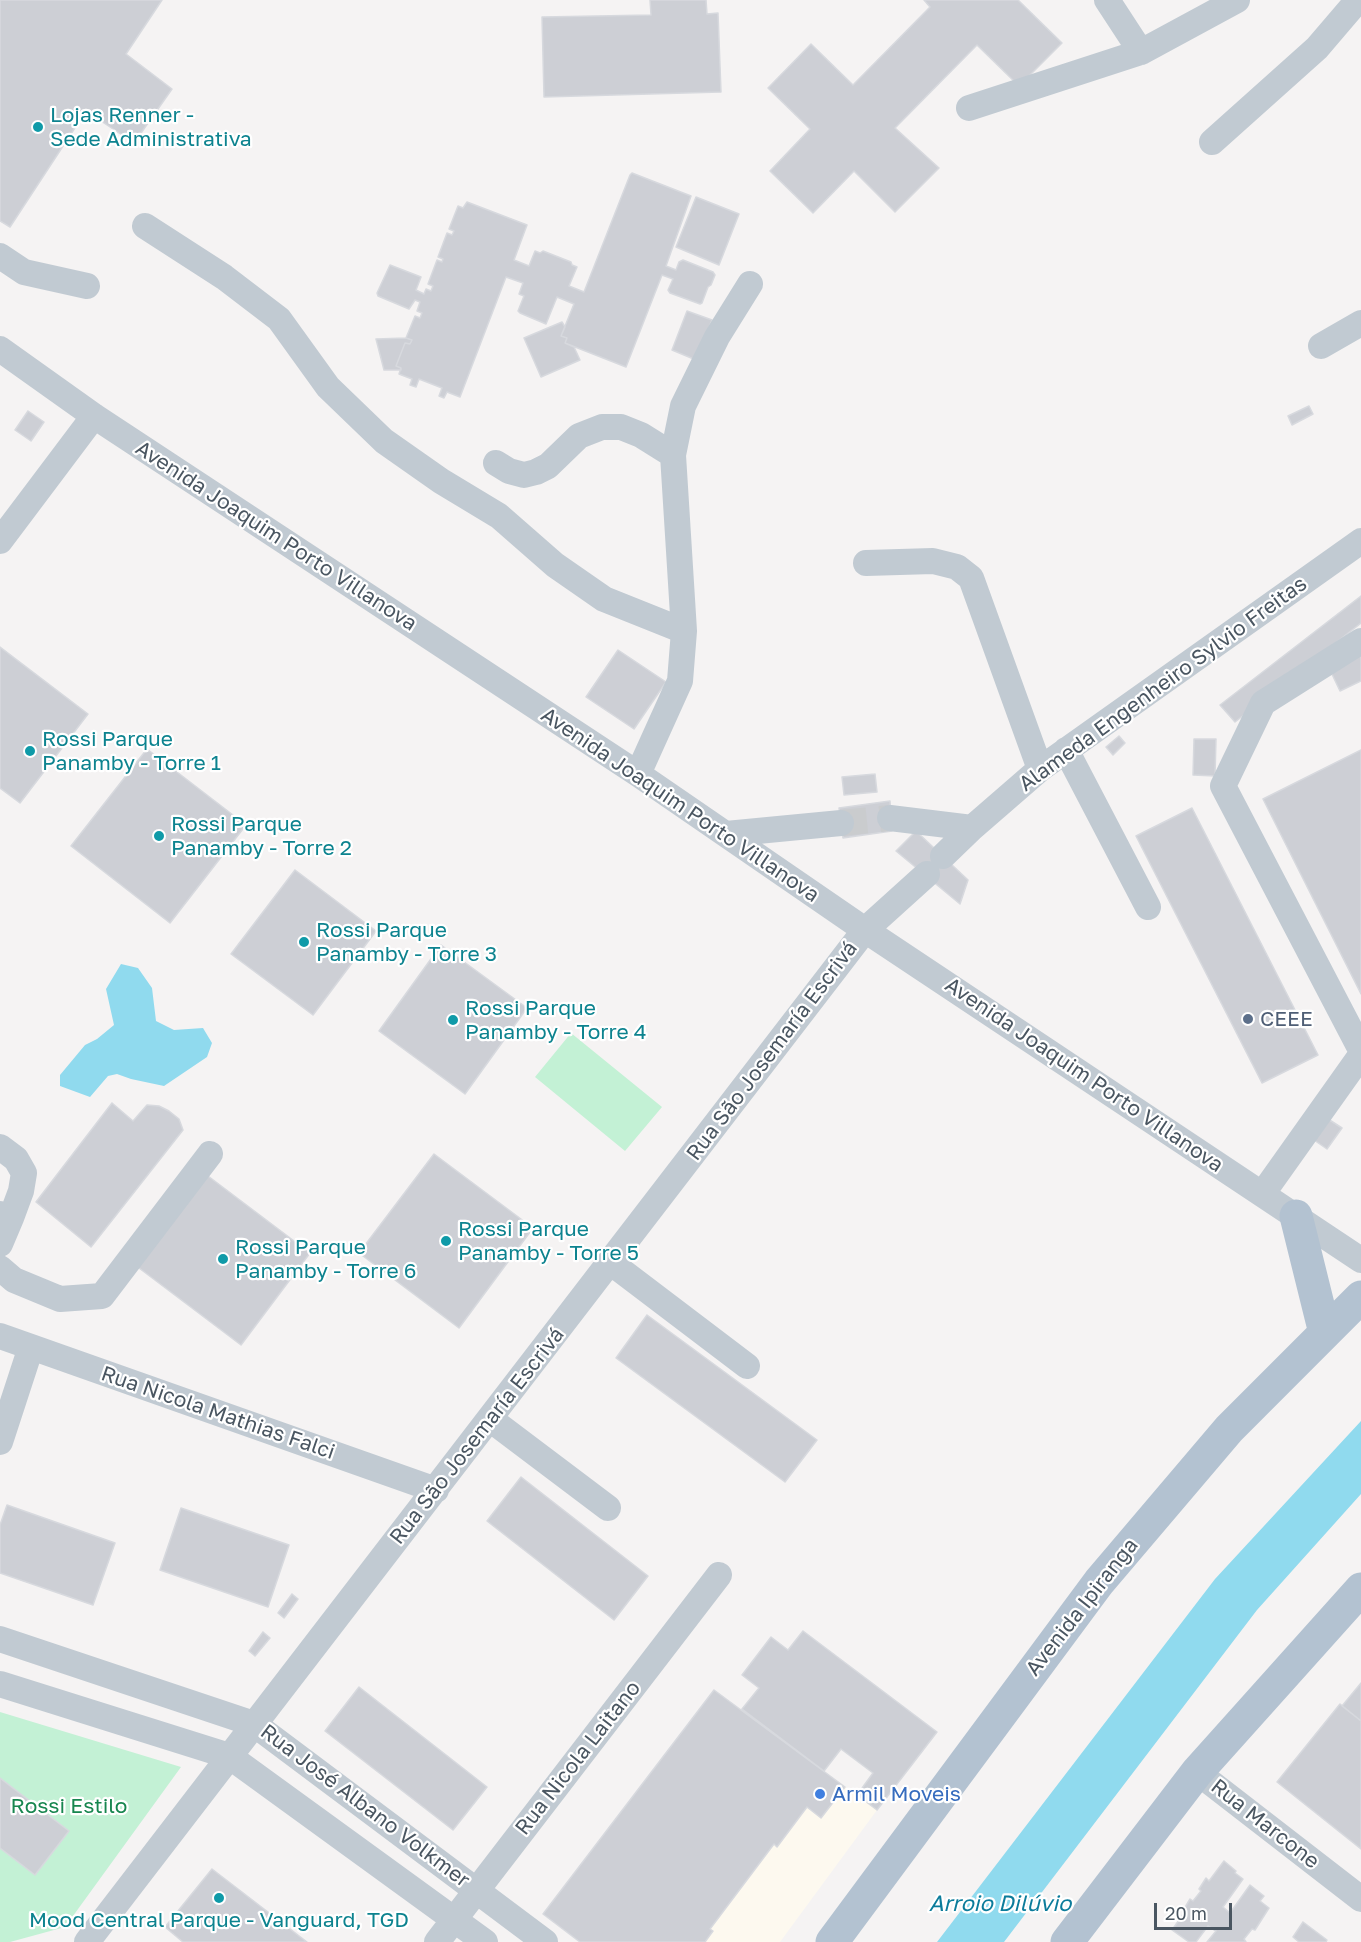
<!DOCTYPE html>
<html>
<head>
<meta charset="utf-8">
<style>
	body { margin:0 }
	#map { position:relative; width:1361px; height:1942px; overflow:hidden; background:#f5f3f3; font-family:"Golos Text",sans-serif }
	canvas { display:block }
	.scale { position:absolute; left:1154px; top:1903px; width:78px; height:27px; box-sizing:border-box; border:3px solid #4a5661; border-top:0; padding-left:8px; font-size:18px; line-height:21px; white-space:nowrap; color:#4a5661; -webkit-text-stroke:4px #fff; paint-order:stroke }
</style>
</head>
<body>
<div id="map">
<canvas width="1361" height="1942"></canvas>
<div class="scale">20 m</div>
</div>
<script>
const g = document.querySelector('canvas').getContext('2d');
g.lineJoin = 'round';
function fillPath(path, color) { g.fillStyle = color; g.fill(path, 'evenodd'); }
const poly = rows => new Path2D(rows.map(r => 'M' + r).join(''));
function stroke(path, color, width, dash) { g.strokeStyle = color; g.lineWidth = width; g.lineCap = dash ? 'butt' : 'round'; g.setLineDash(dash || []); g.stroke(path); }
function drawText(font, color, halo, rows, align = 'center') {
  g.font = font + ' "Golos Text",sans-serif'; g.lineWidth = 4.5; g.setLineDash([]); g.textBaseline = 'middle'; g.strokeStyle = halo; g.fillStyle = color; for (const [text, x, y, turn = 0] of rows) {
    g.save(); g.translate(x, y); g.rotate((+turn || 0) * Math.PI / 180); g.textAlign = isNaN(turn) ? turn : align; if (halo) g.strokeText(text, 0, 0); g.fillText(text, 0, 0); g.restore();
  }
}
const commercial = poly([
	[714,1690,877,1810,780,1942,580,1942,543,1914]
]);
const green = poly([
	[571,1033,662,1107,625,1151,535,1077],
	[0,1712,181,1767,65,1927,10,1942,0,1942]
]);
const water = poly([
	[121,964,138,968,152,988,156,1021,174,1030,203,1028,212,1043,207,1057,164,1086,131,1079,117,1074,108,1076,90,1097,60,1086,60,1075,85,1045,97,1039,114,1025,106,989],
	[1361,1421,1361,1494,1257,1610,1004,1942,937,1942,1215,1579]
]);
const building = poly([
	[0,0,162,0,126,54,172,89,134,143,86,111,10,227,0,221,0,0],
	[650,0,706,0,707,14,718,13,721,92,544,97,542,17,651,15,650,0],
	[924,0,1018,0,1062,43,1019,86,977,45,895,128,939,168,895,212,854,171,813,213,770,171,810,129,768,88,811,44,853,85,930,7,924,0],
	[632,173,691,196,666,266,676,270,679,262,683,260,713,272,715,275,711,285,708,287,702,303,700,304,670,293,668,290,673,279,662,275,626,367,565,343,567,338,561,336,574,304,557,297,546,324,520,313,518,311,524,296,519,294,523,283,506,277,460,397,447,392,444,398,439,396,442,388,419,379,416,387,410,385,412,379,399,374,401,368,396,366,405,343,410,344,412,340,406,338,415,316,420,318,422,313,417,311,420,302,415,300,409,309,378,296,377,293,390,265,421,277,416,290,424,294,426,289,431,291,433,286,428,284,437,260,442,262,443,259,438,257,447,233,452,235,454,231,449,229,458,206,463,208,467,202,527,225,514,260,529,266,535,251,540,253,543,251,571,262,572,265,577,267,569,286,584,292,630,175,632,173],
	[696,197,739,214,719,265,676,247,696,197],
	[687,311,712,320,696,360,672,350,687,311],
	[562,322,565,327,561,336,567,338,565,343,574,347,580,360,541,377,524,338,562,322],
	[406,338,412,340,410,344,405,343,396,366,401,368,401,370,384,370,376,339,406,338],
	[1309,406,1313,414,1292,425,1288,416,1309,406],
	[28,411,44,422,31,441,15,430,28,411],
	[1361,596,1361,623,1235,722,1220,705,1361,596],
	[0,647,88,714,20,803,0,788,0,647],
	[1361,649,1361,681,1340,691,1330,670,1361,649],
	[618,650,666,682,634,729,586,697,618,650],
	[1119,736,1125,743,1113,755,1106,747,1119,736],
	[1194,739,1216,739,1215,776,1193,775,1194,739],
	[147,749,246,825,170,923,71,846,147,749],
	[1361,750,1361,994,1263,799,1361,750],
	[875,774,877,792,844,795,842,777,875,774],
	[890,801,892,831,843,838,839,808,890,801],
	[1192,808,1318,1055,1262,1083,1136,836,1192,808],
	[916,831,968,880,960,904,896,851,916,831],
	[295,870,376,931,313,1015,231,954,295,870],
	[441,945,527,1008,465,1094,379,1031,441,945],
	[112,1103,133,1121,147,1105,159,1106,169,1111,179,1119,183,1130,91,1247,36,1202,112,1103],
	[1325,1117,1342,1128,1327,1149,1311,1138,1325,1117],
	[434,1154,533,1228,459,1328,359,1253,434,1154],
	[204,1173,310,1253,241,1345,135,1265,204,1173],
	[647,1315,817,1440,785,1482,616,1358,647,1315],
	[521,1477,648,1576,614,1620,487,1521,521,1477],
	[7,1505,115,1543,93,1605,0,1573,0,1525,7,1505],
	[181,1508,289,1545,268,1607,160,1570,181,1508],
	[292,1594,298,1599,284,1618,278,1613,292,1594],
	[803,1631,937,1732,877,1810,857,1795,873,1773,841,1749,824,1771,742,1709,759,1688,742,1675,771,1637,788,1650,803,1631],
	[263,1632,270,1638,255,1656,249,1651,263,1632],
	[1361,1683,1361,1721,1342,1706,1361,1683],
	[359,1687,487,1787,453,1830,325,1731,359,1687],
	[714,1690,845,1787,821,1818,807,1807,777,1847,774,1844,710,1929,713,1931,705,1942,580,1942,543,1914,714,1690],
	[1340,1704,1361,1721,1361,1849,1277,1782,1340,1704],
	[0,1778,69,1831,35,1875,0,1848,0,1778],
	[1224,1861,1236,1871,1235,1873,1243,1879,1223,1907,1230,1913,1250,1885,1264,1896,1260,1901,1269,1908,1255,1930,1252,1929,1244,1939,1246,1942,1207,1942,1216,1931,1208,1926,1196,1942,1189,1942,1172,1930,1186,1910,1184,1909,1190,1899,1193,1901,1201,1891,1199,1889,1206,1878,1209,1881,1224,1861],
	[212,1869,307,1942,183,1942,165,1927,212,1869],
	[1303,1922,1327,1940,1326,1942,1299,1942,1293,1937,1303,1922]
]);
const minorTunnel = poly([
	[841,823,890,818]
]);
const minor = poly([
	[1107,0,1141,52,1237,0],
	[969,108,1141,52],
	[1212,142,1317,48,1358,0],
	[145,226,224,277,279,319,328,387,384,441,441,481,499,516,555,565,604,599,684,631],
	[0,256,24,272,87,286],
	[1321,346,1361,323],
	[0,349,94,416,638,774,865,930,1361,1260],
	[496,463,509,471,524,475,536,472,548,466,579,436,602,427,621,427,641,435,673,455],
	[0,541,94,416],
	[866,563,933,561,957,567,971,578,1040,769],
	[1361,641,1263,703,1223,786,1361,1050],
	[1066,750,1148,907],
	[638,774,680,681,684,631,673,455,683,406,717,337,750,284],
	[890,818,972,828],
	[726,834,841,823],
	[943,856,972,828,1040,769,1361,541],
	[0,1147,16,1159,24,1173,21,1191,11,1218,0,1214],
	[1263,1193,1361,1055],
	[0,1244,11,1218],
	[610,1262,747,1366],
	[0,1268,14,1280,60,1299,102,1296,210,1154],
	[0,1336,436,1490],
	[490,1419,608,1508],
	[0,1442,31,1347],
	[0,1639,254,1724,545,1942],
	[0,1684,229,1756,485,1942],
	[1197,1772,1361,1899],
	[87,1942,865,930,927,874],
	[437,1942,719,1575]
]);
const major = poly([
	[1296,1216,1325,1333],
	[832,1942,1099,1582,1229,1429,1361,1297],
	[1067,1942,1197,1772,1361,1589]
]);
const markers = [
	[38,127,6,"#0f9aa8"],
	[30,751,6,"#0f9aa8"],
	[159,836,6,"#0f9aa8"],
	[304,942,6,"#0f9aa8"],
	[1248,1019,6,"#5c6f8a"],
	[453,1020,6,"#0f9aa8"],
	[446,1241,6,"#0f9aa8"],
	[223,1259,6,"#0f9aa8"],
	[820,1794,6,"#3f7fe0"],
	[219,1898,6,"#0f9aa8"]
];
const cultureNames = [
	["Lojas Renner -",50,115],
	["Sede Administrativa",50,139],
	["Rossi Parque",42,739],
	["Panamby - Torre 1",42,763],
	["Rossi Parque",171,824],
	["Panamby - Torre 2",171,848],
	["Rossi Parque",316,930],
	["Panamby - Torre 3",316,954],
	["Rossi Parque",465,1008],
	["Panamby - Torre 4",465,1032],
	["Rossi Parque",458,1229],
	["Panamby - Torre 5",458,1253],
	["Rossi Parque",235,1247],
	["Panamby - Torre 6",235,1271],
	["Mood Central Parque - Vanguard, TGD",219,1920,"center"]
];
const streetNames = [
	["Avenida Joaquim Porto Villanova",276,536,33],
	["Alameda Engenheiro Sylvio Freitas",1163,684,-36],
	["Avenida Joaquim Porto Villanova",680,805,34],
	["Rua São Josemaría Escrivá",772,1051,-53],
	["Avenida Joaquim Porto Villanova",1084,1075,34],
	["Rua Nicola Mathias Falci",218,1413,19],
	["Rua São Josemaría Escrivá",477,1436,-52],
	["Avenida Ipiranga",1082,1607,-52],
	["Rua Nicola Laitano",578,1758,-52],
	["Rua José Albano Volkmer",365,1806,37],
	["Rua Marcone",1265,1824,38]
];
const serviceNames = [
	["CEEE",1260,1019]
];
const shopNames = [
	["Armil Moveis",832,1794]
];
const parkNames = [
	["Rossi Estilo",69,1806]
];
const waterNames = [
	["Arroio Dilúvio",1000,1904]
];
fillPath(commercial, '#fdf9ef');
fillPath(green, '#c3f1d5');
fillPath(water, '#90daee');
fillPath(building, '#cdcfd5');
stroke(building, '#d7d9de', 1.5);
stroke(minorTunnel, '#caccce', 26, [26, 13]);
stroke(minor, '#c1cad2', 26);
stroke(major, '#b3c2d1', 33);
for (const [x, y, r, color] of markers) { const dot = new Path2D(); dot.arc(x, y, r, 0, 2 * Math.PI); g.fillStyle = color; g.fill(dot); stroke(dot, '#fff', 2); }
drawText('21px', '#0d838f', '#fff', cultureNames, 'left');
drawText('21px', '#4a5661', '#fff', streetNames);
drawText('21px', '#4e5e75', '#fff', serviceNames, 'left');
drawText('21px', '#366cbe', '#fff', shopNames, 'left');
drawText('21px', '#17864f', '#fff', parkNames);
drawText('italic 22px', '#0c7c9b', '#fff', waterNames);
</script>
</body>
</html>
